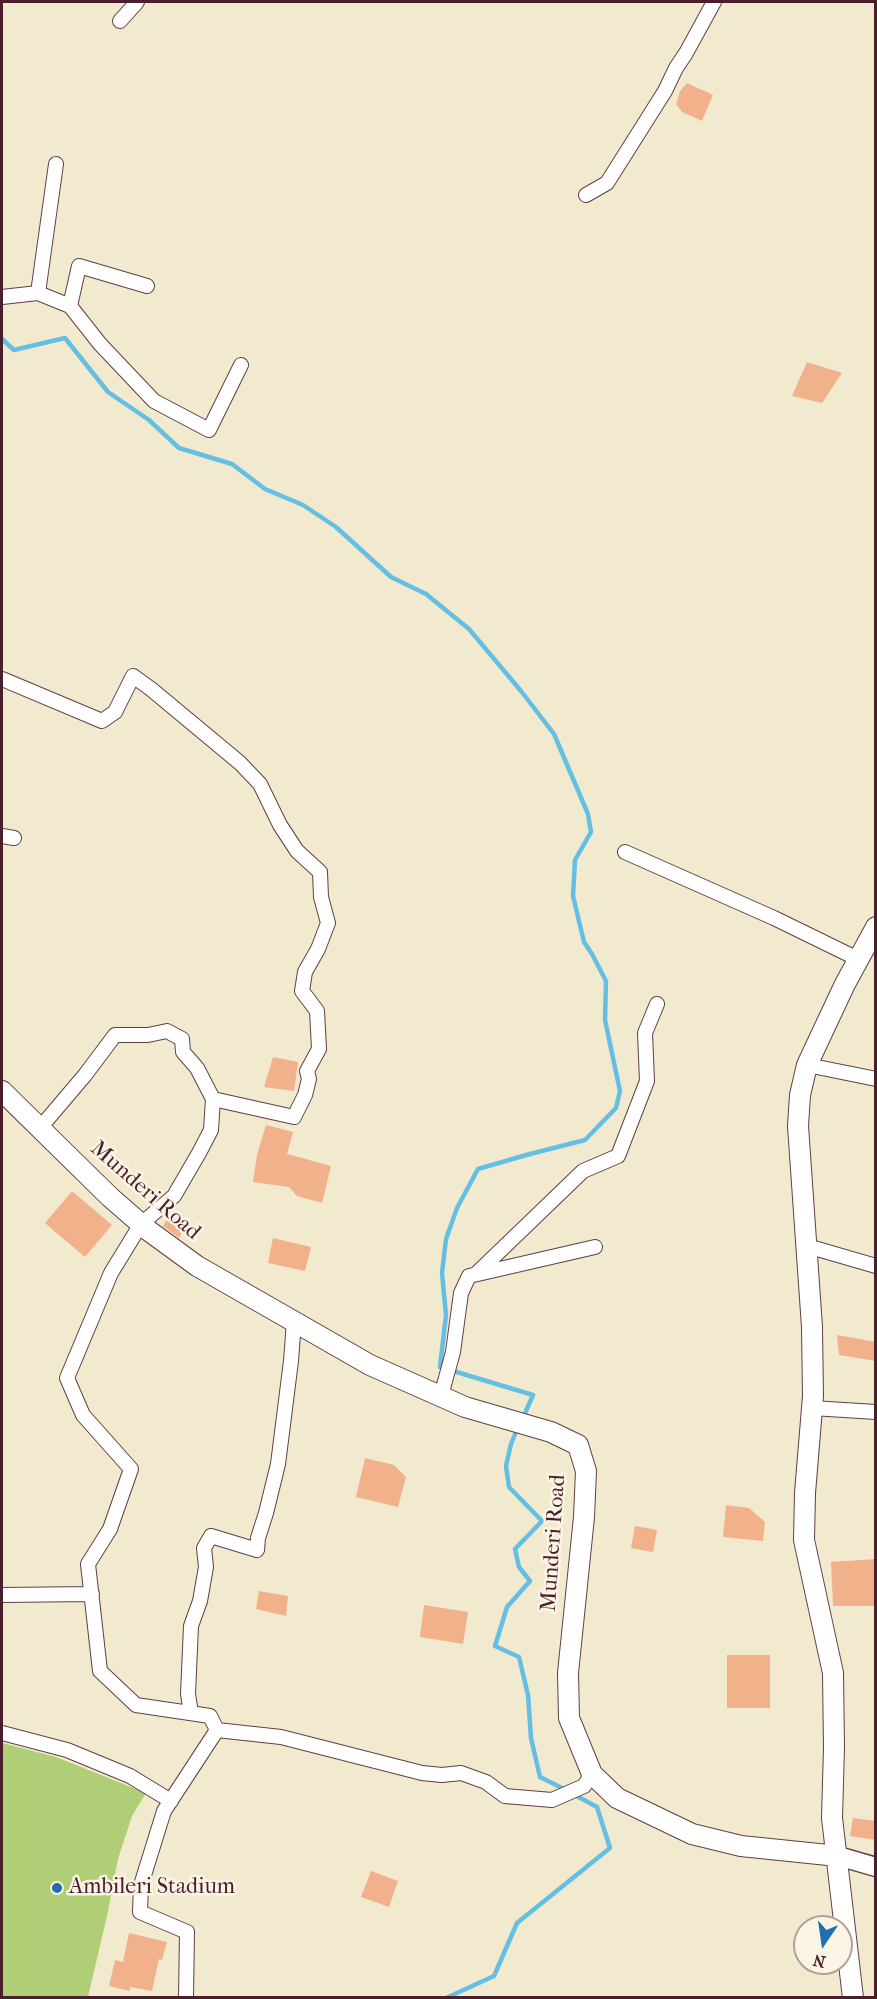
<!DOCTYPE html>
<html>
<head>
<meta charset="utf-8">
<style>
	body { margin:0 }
	#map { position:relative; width:877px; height:1999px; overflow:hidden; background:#f1eacf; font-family:"IM FELL French Canon",serif }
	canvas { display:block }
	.frame { position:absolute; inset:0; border:3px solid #4a1f2b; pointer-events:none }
	.north { position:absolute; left:793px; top:1915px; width:60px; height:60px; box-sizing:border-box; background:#fcf5e5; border:2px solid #b59f9b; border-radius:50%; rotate:193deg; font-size:16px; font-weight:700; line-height:24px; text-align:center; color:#4a1f2b }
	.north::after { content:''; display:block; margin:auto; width:21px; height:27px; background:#1f6fb2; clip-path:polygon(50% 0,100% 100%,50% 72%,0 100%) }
</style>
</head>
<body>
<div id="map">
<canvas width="877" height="1999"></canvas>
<div class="frame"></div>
<div class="north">N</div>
</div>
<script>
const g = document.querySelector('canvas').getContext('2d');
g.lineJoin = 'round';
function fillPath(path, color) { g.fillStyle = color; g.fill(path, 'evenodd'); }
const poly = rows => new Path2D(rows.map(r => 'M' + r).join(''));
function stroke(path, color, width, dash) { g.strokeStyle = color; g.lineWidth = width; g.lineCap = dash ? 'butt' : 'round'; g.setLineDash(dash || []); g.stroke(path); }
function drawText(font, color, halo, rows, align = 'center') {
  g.font = font + ' "IM FELL French Canon",serif'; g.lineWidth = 5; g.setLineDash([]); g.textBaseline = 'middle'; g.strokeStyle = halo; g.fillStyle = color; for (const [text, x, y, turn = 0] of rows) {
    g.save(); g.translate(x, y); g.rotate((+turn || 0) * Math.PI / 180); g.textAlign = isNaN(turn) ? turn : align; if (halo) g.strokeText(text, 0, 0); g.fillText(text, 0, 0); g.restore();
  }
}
const green = poly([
	[2,1743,56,1757,146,1793,132,1816,118,1859,107,1916,88,1997,2,1998]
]);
const stream = poly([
	[2,339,14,350,65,338,108,392,149,420,179,448,232,464,265,489,303,505,336,527,391,577,426,594,469,629,521,691,554,734,588,814,591,832,575,860,573,896,584,942,592,954,606,981,605,1020,620,1091,616,1108,585,1140,530,1154,478,1169,457,1208,446,1239,442,1273,446,1315,440,1367,533,1395,522,1420],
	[518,1427,511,1444,506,1466,509,1487,542,1521,515,1549,519,1567,530,1581,507,1607,495,1646,519,1657,528,1695,531,1738,540,1777,566,1790],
	[446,1998,494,1976,517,1923,610,1848,597,1807,573,1794]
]);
const building = poly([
	[687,83,713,95,702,121,682,112,676,104,680,91],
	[807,362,842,373,822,403,792,396],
	[273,1057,298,1062,294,1091,264,1087],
	[266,1125,293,1132,287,1154,331,1166,322,1203,297,1196,289,1187,253,1182,257,1155],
	[72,1191,112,1225,85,1257,45,1223],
	[169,1216,186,1226,179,1238,163,1226],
	[273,1238,311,1247,305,1271,268,1263],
	[837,1335,876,1342,876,1361,839,1355],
	[365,1458,394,1465,406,1477,398,1507,356,1497],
	[726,1505,749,1508,765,1522,763,1541,723,1537],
	[635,1526,657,1530,653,1552,631,1548],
	[876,1559,876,1606,833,1606,831,1562],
	[259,1591,288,1596,286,1616,256,1609],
	[424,1605,468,1612,463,1644,420,1637],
	[727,1655,770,1655,770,1708,727,1708],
	[853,1818,876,1821,876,1840,850,1836],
	[371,1871,398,1881,389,1907,361,1897],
	[129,1933,167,1942,162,1960,159,1959,152,1991,130,1987,130,1991,109,1986,115,1960,123,1962]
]);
const minor = poly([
	[120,21,137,2],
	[586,195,607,183,665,91,676,68,686,53,714,2],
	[38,293,56,164],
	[2,297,38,293,70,306,100,344,154,401,209,430,241,365],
	[70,306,79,266,147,286],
	[2,679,102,721,115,712,133,676,151,689,240,763,260,784,280,825,297,851,320,872,321,897,328,923,318,949,305,972,302,991,317,1011,319,1049,307,1071,309,1079,305,1095,294,1117,213,1099,197,1068,183,1052,182,1039,167,1031,148,1035,115,1035,85,1075,40,1128],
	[2,836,14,838],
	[625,852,774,918,858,959],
	[807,1065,876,1079],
	[807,1246,876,1266],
	[476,1274,583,1171,618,1156,647,1081,645,1033,657,1004],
	[441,1396,453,1352,461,1293,469,1276,595,1247],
	[812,1408,876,1412],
	[2,1595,92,1594],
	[191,1713,188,1694,191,1626,200,1601,206,1567,204,1548,211,1536,257,1550,258,1538,266,1513,278,1464,291,1361,294,1321],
	[217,1730,281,1737,422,1773,442,1775,461,1773,486,1782,505,1796,552,1800,584,1786,592,1774],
	[2,1733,67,1750,130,1776,171,1801],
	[186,1998,187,1932,140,1912,141,1885,164,1811,217,1730,210,1716,136,1705,100,1671,88,1564,110,1529,131,1469,83,1415,67,1378,111,1273,141,1224,174,1196,199,1153,211,1130,213,1099]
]);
const tertiary = poly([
	[838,1856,876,1867]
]);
const secondary = poly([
	[2,1091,110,1197,149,1231,197,1266,370,1365,465,1407,551,1432,578,1445,586,1471,584,1517,568,1673,569,1718,592,1774,617,1798,692,1834,741,1846,838,1856],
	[853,1998,832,1818,834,1748,833,1673,804,1540,805,1493,813,1396,812,1327,798,1126,800,1095,807,1065,845,984,876,927]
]);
const markers = [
	[57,1888,6,"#1f6fb2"]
];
const streetNames = [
	["Munderi Road",145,1191,41],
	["Munderi Road",554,1543,-86]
];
const poiNames = [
	["Ambileri Stadium",69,1888]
];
fillPath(green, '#b0ce75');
stroke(stream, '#65bfe3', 4.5);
fillPath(building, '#f1b18b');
stroke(minor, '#633d44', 16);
stroke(tertiary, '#633d44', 21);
stroke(secondary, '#633d44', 22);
stroke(minor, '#fff', 14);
stroke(tertiary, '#fff', 18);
stroke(secondary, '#fff', 20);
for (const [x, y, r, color] of markers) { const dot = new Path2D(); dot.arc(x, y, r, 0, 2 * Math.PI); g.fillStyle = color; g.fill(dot); stroke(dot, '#fcf5e5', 2); }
drawText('22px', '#4a1f2b', '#fcf5e5', streetNames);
drawText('22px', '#4a1f2b', '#fcf5e5', poiNames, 'left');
</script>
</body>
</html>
